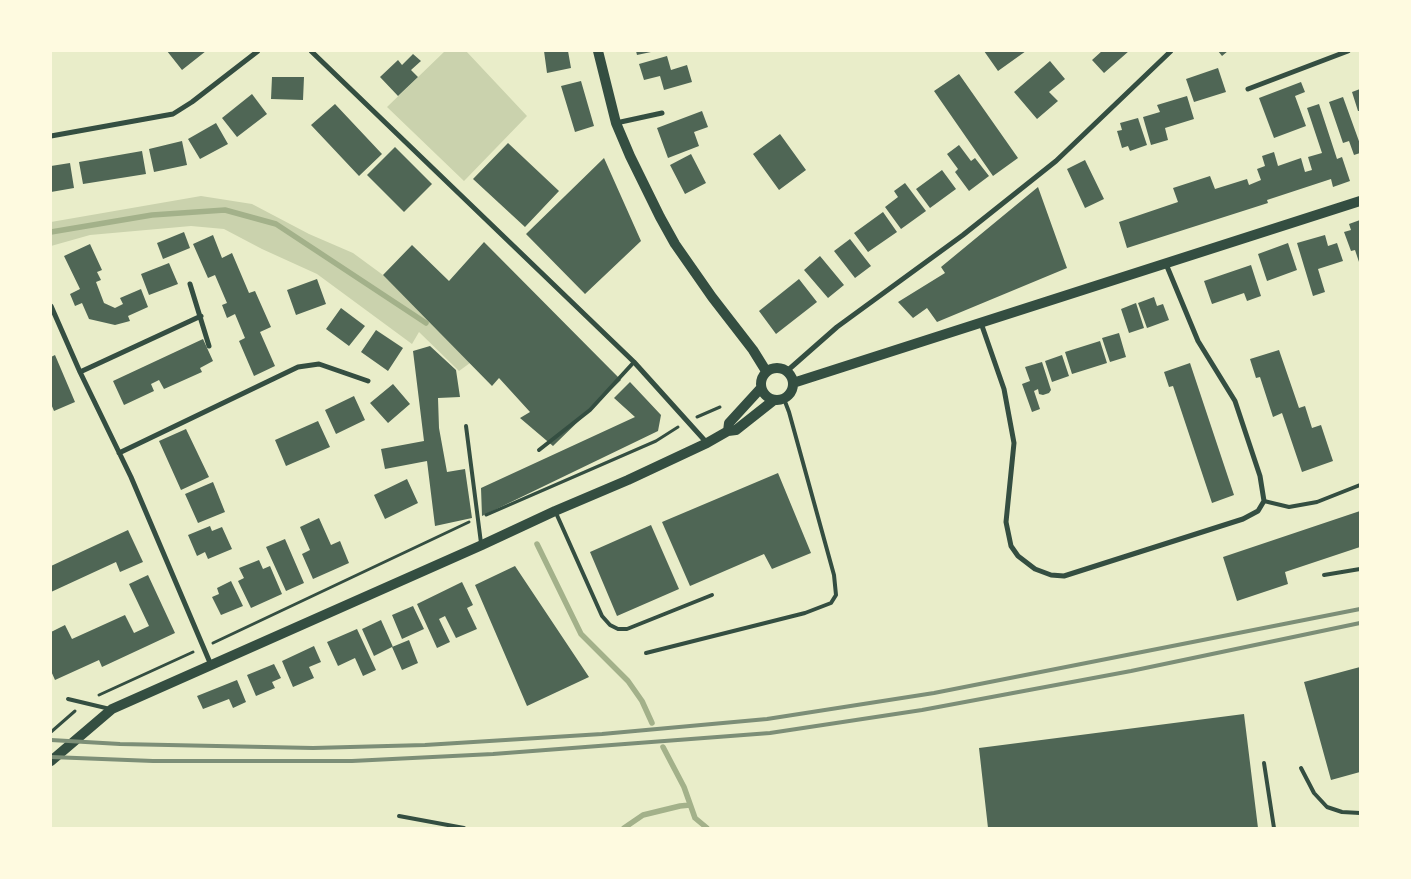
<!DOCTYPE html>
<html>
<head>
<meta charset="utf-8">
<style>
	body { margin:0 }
	#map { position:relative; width:1411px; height:879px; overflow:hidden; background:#e9edc9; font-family:"Public Sans",sans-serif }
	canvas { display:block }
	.frame { position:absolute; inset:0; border:52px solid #fefae0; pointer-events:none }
</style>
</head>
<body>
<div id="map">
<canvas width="1411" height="879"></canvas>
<div class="frame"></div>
</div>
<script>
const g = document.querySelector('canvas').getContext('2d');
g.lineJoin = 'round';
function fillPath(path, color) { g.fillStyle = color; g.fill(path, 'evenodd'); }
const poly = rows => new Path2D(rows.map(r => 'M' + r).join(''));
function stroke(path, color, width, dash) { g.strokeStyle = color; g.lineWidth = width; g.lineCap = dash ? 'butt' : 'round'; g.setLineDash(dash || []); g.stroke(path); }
const green = poly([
	[445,51,466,51,527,116,464,181,387,107],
	[201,196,252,204,309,234,353,253,383,275,470,363,459,371,419,332,412,344,317,274,262,249,224,229,191,226,90,235,51,246,51,222]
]);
const stream = poly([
	[51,232,152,215,225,210,276,224,426,323],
	[537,544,581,634,628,681,642,701,652,723],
	[663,747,684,787,695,818,707,828],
	[624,828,643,815,680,806,690,805]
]);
const building = poly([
	[167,51,206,51,182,70],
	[544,51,568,51,571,68,547,73],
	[636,51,651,51,651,52,637,55],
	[984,51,1026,51,998,71],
	[1102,51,1129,51,1104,73,1092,60],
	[1218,51,1228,51,1222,56],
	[413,54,421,61,411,70,418,77,398,96,380,77,398,60,402,65],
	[667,56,671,70,687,65,692,82,664,90,660,76,644,80,639,64],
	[1050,61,1065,79,1049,92,1058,101,1037,119,1014,92],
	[1218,68,1226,92,1194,102,1186,79],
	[959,74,1018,158,993,176,934,91],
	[272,77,304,77,303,100,271,99],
	[581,81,594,126,575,132,561,86],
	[1301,82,1305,92,1295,96,1306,126,1274,138,1259,98],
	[1360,89,1360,111,1358,111,1352,92],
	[252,94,267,114,237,137,222,118],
	[1187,96,1194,119,1165,128,1168,140,1151,145,1143,117,1160,112,1157,105],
	[1343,97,1360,144,1360,153,1354,155,1349,141,1343,143,1329,102],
	[335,104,382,154,359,176,311,125],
	[1319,104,1337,159,1342,157,1350,181,1333,187,1331,179,1267,200,1268,203,1127,248,1119,222,1178,202,1173,188,1210,176,1215,189,1247,179,1249,185,1261,180,1257,169,1265,166,1262,156,1274,152,1278,166,1301,158,1305,172,1312,170,1308,157,1322,153,1307,108],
	[702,111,708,127,694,132,699,146,668,158,657,128],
	[1138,118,1147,145,1130,151,1128,146,1122,148,1117,131,1122,130,1120,123],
	[216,123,228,144,200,159,188,139],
	[780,134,806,170,779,190,753,154],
	[182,141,187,165,154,172,149,149],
	[508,143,559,191,525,227,473,179],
	[959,145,971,161,975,158,989,176,969,191,955,172,958,169,947,154],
	[395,147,432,184,404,212,367,175],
	[142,151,146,174,83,184,79,162],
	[691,154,706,183,685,194,670,165],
	[604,158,641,241,585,294,526,234],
	[1085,160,1104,199,1085,208,1067,169],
	[70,163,74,188,51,192,51,166],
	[942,170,956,189,930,208,916,189],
	[905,183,926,211,901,229,885,207,898,197,894,191],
	[1038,187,1067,268,937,322,927,308,913,318,898,302,945,273,941,267],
	[883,212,897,232,868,252,854,233],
	[1360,220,1360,262,1359,262,1355,250,1351,251,1344,232,1351,230,1349,224],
	[184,232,190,248,163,259,157,243],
	[213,235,222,258,232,253,249,293,255,291,271,327,260,332,275,366,254,376,239,341,245,338,235,314,227,318,222,305,227,303,215,275,208,278,193,244],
	[1325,235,1328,246,1337,243,1343,261,1318,269,1325,292,1313,296,1297,243],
	[850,239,871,266,855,278,834,251],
	[484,242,621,380,553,446,520,418,530,412,499,378,492,386,383,275,412,245,449,281],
	[1288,243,1297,270,1267,281,1258,254],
	[90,244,102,270,97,272,101,280,96,282,104,303,115,308,123,304,120,298,141,289,148,307,128,316,130,321,115,325,89,319,82,303,75,306,70,294,80,289,64,256],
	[820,256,844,285,828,298,804,270],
	[169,263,178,284,149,295,141,274],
	[1251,265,1261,296,1247,301,1244,293,1212,304,1204,281],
	[317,279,326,304,296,315,287,290],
	[799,279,817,302,776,334,759,311],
	[1154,297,1157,306,1163,304,1169,320,1147,328,1138,303],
	[1136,303,1144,328,1129,333,1121,309],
	[341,308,365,326,349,346,326,329],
	[376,330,403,348,388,371,361,352],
	[1119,333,1126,357,1110,362,1102,338],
	[203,339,213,361,200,368,202,372,164,389,159,380,151,384,154,391,124,405,113,381],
	[1100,341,1107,363,1072,374,1065,352],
	[430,346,456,370,460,397,438,398,439,428,447,472,465,469,472,518,435,526,427,461,385,469,381,449,424,441,413,351],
	[1279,350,1299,408,1305,406,1312,428,1321,425,1333,461,1302,472,1282,413,1273,417,1260,377,1256,378,1250,359],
	[55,355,75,402,54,411,51,404,51,357],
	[1062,355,1069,376,1052,382,1045,361],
	[1042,362,1051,390,1049,393,1043,395,1039,394,1038,389,1034,391,1040,409,1032,412,1022,384,1030,381,1025,367],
	[1190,363,1234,495,1212,503,1173,386,1169,387,1164,372],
	[630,382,661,415,658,431,482,516,481,488,635,417,614,398],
	[393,384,410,404,388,423,370,403],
	[354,396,365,420,336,434,325,410],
	[318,421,330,447,286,466,275,440],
	[186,429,209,477,181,490,159,441],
	[778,473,811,553,772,569,764,554,690,586,662,522],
	[407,479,418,503,385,519,374,495],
	[213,482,225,512,198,523,185,494],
	[1360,511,1360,547,1285,572,1288,584,1237,601,1223,557],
	[319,518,331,545,340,541,349,563,313,579,302,554,310,550,300,527],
	[651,525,679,589,617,616,590,552],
	[210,526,212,531,222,527,232,549,208,559,205,552,197,556,188,535],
	[128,530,143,562,120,572,116,562,51,592,51,566],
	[285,539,304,583,286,591,266,547],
	[259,560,263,569,270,566,282,594,251,608,238,581,244,578,239,568],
	[515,566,589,677,527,706,475,585],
	[148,575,175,633,102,667,99,660,55,680,51,671,51,632,65,625,72,639,125,615,134,633,149,626,129,584],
	[231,581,243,606,221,615,212,597,219,594,217,588],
	[462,582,473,605,467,608,477,629,456,638,445,616,439,619,450,642,437,648,417,604],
	[413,606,424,629,402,639,392,615],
	[381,620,393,647,392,647,409,640,418,663,402,670,392,647,374,656,362,629],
	[357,629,376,670,363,676,355,658,338,666,327,642],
	[314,646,321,662,309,667,314,678,293,687,282,661],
	[274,664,281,678,272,682,275,688,256,696,247,675],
	[1360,667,1360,772,1331,780,1304,682],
	[237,680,246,702,233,708,229,699,203,709,197,696],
	[1244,714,1258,828,988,828,979,748]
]);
const path = poly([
	[697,417,720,407],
	[486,515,656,441,678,427],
	[213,643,469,522],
	[99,695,193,652],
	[51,732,75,711]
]);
const service = poly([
	[466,426,481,543],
	[539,450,590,410,634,362],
	[1264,501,1289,507,1317,502,1360,485],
	[556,513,602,616,610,625,618,629,627,629,712,595],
	[1324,575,1360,569],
	[646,653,805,613,831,603,836,595,834,575,789,412,784,399],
	[68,699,110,709],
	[1264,763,1274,828],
	[1301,768,1314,793,1327,807,1342,812,1360,813],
	[399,816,464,828]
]);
const minor = poly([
	[311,51,634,362,707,443],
	[1248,89,1348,51],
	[616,123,662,113],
	[51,136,173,114,192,102,258,51],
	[190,284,209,346],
	[51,306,80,372,131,477,211,665],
	[981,323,1004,389,1014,443,1006,522,1011,546,1018,556,1035,569,1051,575,1064,576,1243,519,1258,511,1264,501,1260,476,1235,401,1198,341,1166,264],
	[787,371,837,327,963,235,1056,161,1171,51],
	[80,372,201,316],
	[119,453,298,367,319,364,368,381]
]);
const secondary = poly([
	[598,51,616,123,630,156,660,217,675,244,712,297,753,350,766,371],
	'761 384a16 16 0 1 1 32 0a16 16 0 1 1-32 0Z',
	[793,383,1360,201],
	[728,431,729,423,761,388],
	[51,761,112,709,482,545,555,511,628,480,707,443,728,431,736,430,774,400]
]);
const rail = poly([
	[51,740,120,744,313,748,425,745,602,734,767,719,934,693,1360,609],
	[51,757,153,761,352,761,493,754,770,733,922,710,1131,671,1360,623]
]);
fillPath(green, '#cad2ad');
stroke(stream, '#a3b18a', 5.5);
fillPath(building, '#4f6655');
stroke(path, '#344e41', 3);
stroke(service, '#344e41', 4);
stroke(minor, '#344e41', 5);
stroke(secondary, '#344e41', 10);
stroke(rail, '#7c8e77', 4);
</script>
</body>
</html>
